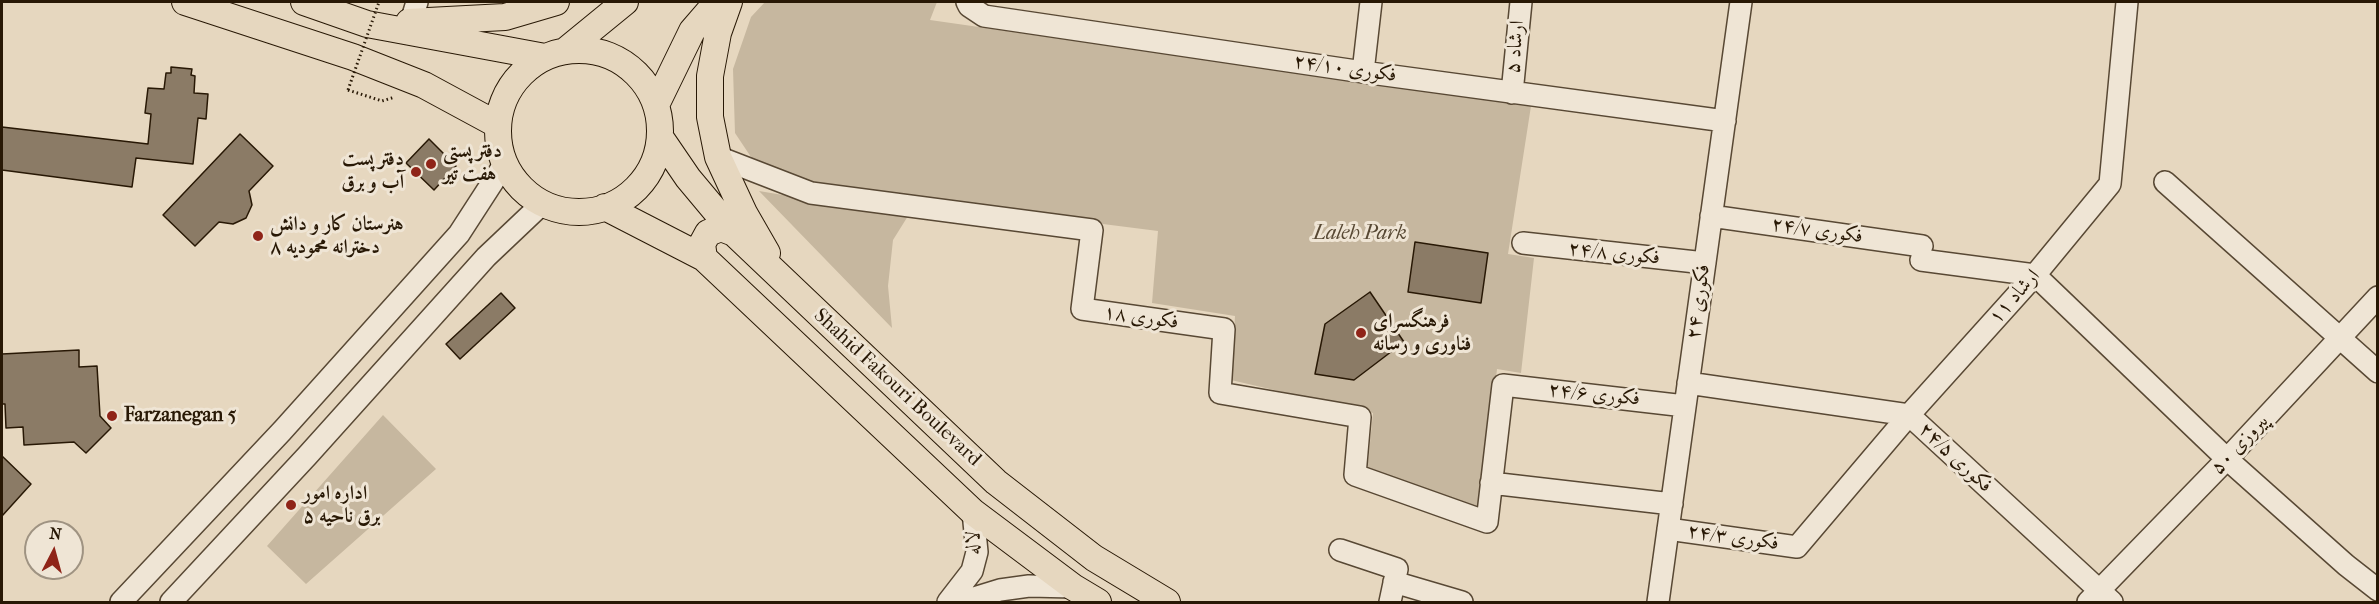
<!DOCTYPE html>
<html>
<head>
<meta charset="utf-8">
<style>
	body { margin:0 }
	#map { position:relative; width:2379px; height:604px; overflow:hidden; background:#e6d7bf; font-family:"IM FELL French Canon",serif }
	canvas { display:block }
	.frame { position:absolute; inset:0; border:3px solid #281805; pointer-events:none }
	.north { position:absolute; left:24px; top:520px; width:60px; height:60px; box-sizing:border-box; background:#efe5d5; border:2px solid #9f9382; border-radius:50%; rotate:6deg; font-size:16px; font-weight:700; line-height:24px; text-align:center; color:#281805 }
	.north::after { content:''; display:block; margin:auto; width:21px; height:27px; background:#8f2418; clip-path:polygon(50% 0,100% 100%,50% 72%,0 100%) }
</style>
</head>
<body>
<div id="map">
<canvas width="2379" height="604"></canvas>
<div class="frame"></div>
<div class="north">N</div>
</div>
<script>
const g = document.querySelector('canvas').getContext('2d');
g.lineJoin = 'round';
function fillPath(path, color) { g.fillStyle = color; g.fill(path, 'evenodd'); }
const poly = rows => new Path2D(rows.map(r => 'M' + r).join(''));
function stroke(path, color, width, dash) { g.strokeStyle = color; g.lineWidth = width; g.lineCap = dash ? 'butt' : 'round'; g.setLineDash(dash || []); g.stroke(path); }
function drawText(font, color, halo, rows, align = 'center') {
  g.font = font + ' "IM FELL French Canon",Amiri,serif'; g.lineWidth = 6; g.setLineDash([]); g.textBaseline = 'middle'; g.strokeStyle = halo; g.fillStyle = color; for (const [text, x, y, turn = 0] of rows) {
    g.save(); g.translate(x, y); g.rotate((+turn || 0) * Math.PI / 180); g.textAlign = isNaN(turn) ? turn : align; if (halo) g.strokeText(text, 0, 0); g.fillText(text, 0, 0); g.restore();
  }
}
const green = poly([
	[765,2,937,2,930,20,1531,106,1508,254,1534,258,1521,373,1497,369,1481,511,1367,473,1373,413,1231,380,1235,316,1152,303,1158,231,812,187,759,169,735,133,733,69,751,17],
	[759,191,908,216,893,240,888,286,892,328],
	[383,415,436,469,306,584,267,546]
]);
const building = poly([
	[171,67,192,69,191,75,195,76,194,93,208,94,206,119,198,118,193,164,136,158,132,187,2,170,2,127,148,144,151,114,145,113,148,88,164,89,166,73,171,73,171,67],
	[240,134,273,166,249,191,252,205,246,218,233,224,219,222,195,246,163,215,240,134],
	[429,139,456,166,434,190,406,163,429,139],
	[1415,242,1488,253,1481,303,1408,292,1415,242],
	[1370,292,1404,342,1354,380,1315,374,1325,324,1370,292],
	[501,293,515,308,460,359,446,344,501,293],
	[79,350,79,367,97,366,100,416,111,428,86,453,74,442,24,445,23,427,6,428,5,404,2,404,2,354,79,350],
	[2,456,31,484,2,516,2,456]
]);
const path = poly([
	[348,90,382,101,395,97]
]);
const minor = poly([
	[967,2,969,6,984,16,1363,72,1725,121],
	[411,22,417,2],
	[1363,72,1371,2],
	[1512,93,1521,2],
	[718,157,811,193,1092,230,1082,309,1224,329,1220,393,1360,417,1355,475,1487,522,1503,385,1685,406],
	[2165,182,2378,372],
	[1711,216,1922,246],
	[1523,243,1705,263],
	[1921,260,2035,275,2227,459,2346,565,2378,590],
	[1688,383,1909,415,2112,602],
	[1491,483,1672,504],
	[1668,529,1797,547,1909,415,2035,275,2110,184,2127,2],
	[1340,550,1397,569,1390,602],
	[1394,582,1462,602],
	[121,602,282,431,459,234,505,163],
	[171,602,307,456,486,257,543,203],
	[948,602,972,571,977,552,973,512],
	[961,602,1000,590,1029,586,1073,587],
	[1658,602,1741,2],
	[2088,602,2227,459,2378,297]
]);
const major = poly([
	[185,2,353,57,424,85,498,125],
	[304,2,367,24,545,57],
	[729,2,718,33,710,76,710,117,718,157,744,213,767,253],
	[409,22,505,17,556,2],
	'498 131a81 81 0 1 1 162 0a81 81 0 1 1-162 0Z',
	[565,51,625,2],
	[656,105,692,31,717,2],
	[660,137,688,178,734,233,996,482,1094,558,1167,602],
	[605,207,704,258,973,512,1073,587,1098,602],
	[704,258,702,244,708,233,721,228,734,233]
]);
const pathBridge = poly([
	[348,90,379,2]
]);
const markers = [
	[431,164,6,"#8f2418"],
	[416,172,6,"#8f2418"],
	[258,236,6,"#8f2418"],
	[1361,333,6,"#8f2418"],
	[112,416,6,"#8f2418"],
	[291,505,6,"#8f2418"]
];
const streetNames = [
	["ارشاد ۵",1516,47,-85],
	["فکوری ۲۴/۱۰",1345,69,8],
	["فکوری ۲۴/۷",1817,231,8],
	["فکوری ۲۴/۸",1614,254,6],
	["ارشاد ۱۱",2015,297,-48],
	["فکوری ۲۴",1699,302,-82],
	["فکوری ١٨",1141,318,8],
	["Shahid Fakouri Boulevard",897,388,43],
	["فکوری ۲۴/۶",1594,395,6],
	["پیروزی ۵۰",2240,445,-47],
	["فکوری ۲۴/۵",1955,458,43],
	["فکوری ۲۴/۳",1733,538,8],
	["لاله",974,543,-89]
];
const poiNames = [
	["دفتر پستی",443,152],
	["هفت تیر",443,175],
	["دفتر پست",404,160,"right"],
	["آب و برق",404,183,"right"],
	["هنرستان کار و دانش",270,225],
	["دخترانه محمودیه ۸",270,248],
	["فرهنگسرای",1373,322],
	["فناوری و رسانه",1373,345],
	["Farzanegan 5",124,416],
	["اداره امور",303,494],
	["برق ناحیه ۵",303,517]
];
const parkNames = [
	["Laleh Park",1360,234]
];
fillPath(green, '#c6b79f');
fillPath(building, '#8b7b66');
stroke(building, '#281805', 1.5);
stroke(minor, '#584834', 24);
stroke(major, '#281805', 28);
stroke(path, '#281805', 3, [1.5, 3]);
stroke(minor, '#efe5d5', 21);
stroke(major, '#e6d7bf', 26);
stroke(pathBridge, '#281805', 3, [1.5, 3]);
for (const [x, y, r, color] of markers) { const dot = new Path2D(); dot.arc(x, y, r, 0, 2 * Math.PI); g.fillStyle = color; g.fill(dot); stroke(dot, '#efe5d5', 2); }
drawText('20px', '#281805', '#efe5d5', streetNames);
drawText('bold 20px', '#281805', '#efe5d5', poiNames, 'left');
drawText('italic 20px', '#574833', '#efe5d5', parkNames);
</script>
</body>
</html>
